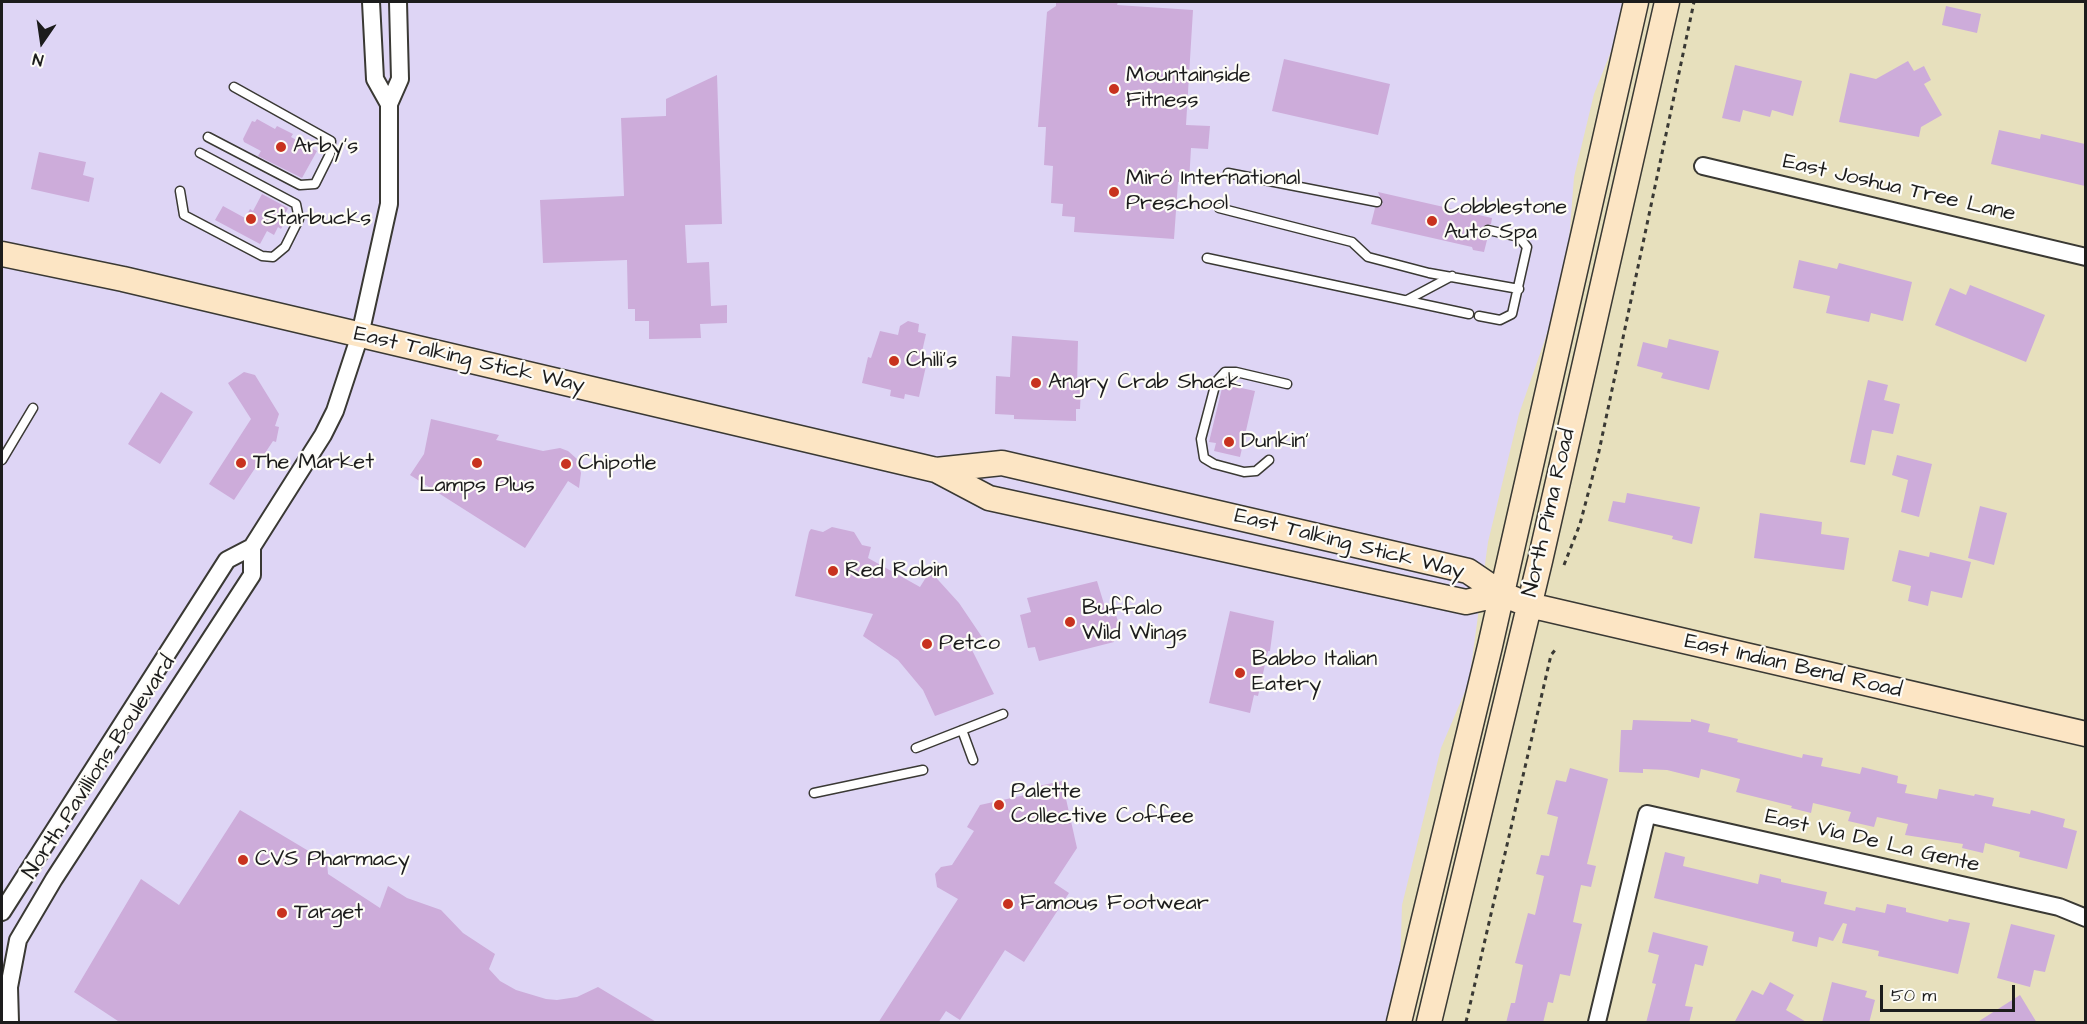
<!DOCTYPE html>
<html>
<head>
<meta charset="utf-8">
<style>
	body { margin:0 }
	#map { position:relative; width:2087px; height:1024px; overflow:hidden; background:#e7e0bd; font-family:"Architects Daughter",sans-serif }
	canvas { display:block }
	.frame { position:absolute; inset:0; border:3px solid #1c1c1c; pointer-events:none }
	.north { position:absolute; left:12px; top:12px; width:60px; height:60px; -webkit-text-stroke:4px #fdfcf7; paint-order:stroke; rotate:193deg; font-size:16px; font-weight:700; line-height:24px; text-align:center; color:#1c1c1c }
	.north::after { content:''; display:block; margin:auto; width:21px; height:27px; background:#1c1c1c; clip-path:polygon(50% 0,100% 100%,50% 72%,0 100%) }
	.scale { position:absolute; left:1880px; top:985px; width:135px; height:27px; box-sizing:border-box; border:3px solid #1c1c1c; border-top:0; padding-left:8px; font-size:18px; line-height:21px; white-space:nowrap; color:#1c1c1c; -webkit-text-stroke:4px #fdfcf7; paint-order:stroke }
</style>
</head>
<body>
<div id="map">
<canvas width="2087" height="1024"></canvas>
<div class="frame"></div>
<div class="north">N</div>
<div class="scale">50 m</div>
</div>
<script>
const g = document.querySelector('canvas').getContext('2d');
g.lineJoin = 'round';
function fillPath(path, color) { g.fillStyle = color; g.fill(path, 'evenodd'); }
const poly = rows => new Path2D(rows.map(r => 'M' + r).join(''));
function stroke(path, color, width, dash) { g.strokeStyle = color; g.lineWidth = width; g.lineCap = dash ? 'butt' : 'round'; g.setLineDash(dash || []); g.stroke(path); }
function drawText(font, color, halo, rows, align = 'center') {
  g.font = font + ' "Architects Daughter",sans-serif'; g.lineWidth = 4.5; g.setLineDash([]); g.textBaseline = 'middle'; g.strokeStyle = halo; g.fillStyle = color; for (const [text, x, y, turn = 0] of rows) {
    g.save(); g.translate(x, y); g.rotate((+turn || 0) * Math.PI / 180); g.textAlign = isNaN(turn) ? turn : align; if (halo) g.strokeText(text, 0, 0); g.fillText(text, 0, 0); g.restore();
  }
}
const built = poly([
	[2,2,1624,2,1612,49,1594,94,1574,177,1569,241,1551,322,1519,414,1488,542,1469,682,1441,748,1402,905,1400,971,1386,1022,2,1022]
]);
const building = poly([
	[1056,2,1118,2,1117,5,1193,10,1186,125,1210,126,1208,149,1191,148,1189,182,1178,182,1174,239,1074,232,1075,217,1062,216,1063,204,1051,203,1053,166,1044,165,1046,127,1038,127,1047,12,1056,6],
	[1946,6,1981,14,1977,33,1942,25],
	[1284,59,1390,84,1378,135,1272,111],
	[1908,61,1914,71,1924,66,1931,80,1924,84,1942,115,1921,127,1919,137,1839,122,1850,73,1876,79],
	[1735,65,1802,81,1793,116,1772,110,1770,117,1743,110,1740,122,1722,118],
	[717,75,722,224,685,225,687,263,709,262,711,306,727,305,727,323,700,324,701,338,649,339,649,321,635,321,635,309,628,309,627,260,543,263,540,200,624,196,621,118,666,116,666,99],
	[257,119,275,129,277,126,293,134,291,137,317,151,302,178,258,156,261,151,244,142,243,139,252,121,255,122],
	[1999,130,2040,139,2041,134,2085,144,2085,186,1991,164],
	[39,152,86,162,83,175,94,178,89,202,31,189],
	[1378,192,1492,218,1491,224,1482,228,1483,234,1488,236,1484,252,1473,250,1472,247,1371,224,1375,208,1383,204],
	[262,194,288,208,285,214,288,216,281,229,278,227,274,235,267,231,260,244,215,220,223,206,245,218,250,209,253,211],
	[1799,260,1837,269,1839,263,1912,282,1903,321,1871,313,1869,322,1826,313,1830,296,1793,288],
	[1970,285,2045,315,2026,362,1935,325,1950,288,1966,295],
	[908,321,919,324,918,332,926,334,919,365,926,366,919,397,905,394,904,399,890,396,891,390,862,383,868,357,871,358,880,331,898,335,900,326],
	[1012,336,1078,341,1077,388,1081,388,1080,409,1076,409,1076,421,1014,419,1014,415,995,414,996,376,1010,377],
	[1669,339,1719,351,1709,390,1661,378,1663,373,1637,366,1643,342,1667,348],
	[244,372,255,375,279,414,275,426,279,427,276,442,273,441,234,500,209,484,251,419,228,383],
	[1868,380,1888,385,1884,400,1900,404,1893,434,1872,430,1865,465,1850,462],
	[1223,384,1255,391,1240,457,1214,451,1216,443,1209,442],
	[161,392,193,412,160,464,128,444],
	[431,419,499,435,496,440,543,451,560,448,568,451,577,459,581,473,579,488,568,481,525,548,410,475,424,454],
	[1897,455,1932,464,1919,517,1901,512,1908,480,1892,475],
	[1627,493,1700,507,1692,544,1672,539,1673,536,1608,521,1613,501,1625,503],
	[1980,506,2007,513,1994,565,1968,558],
	[1760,513,1822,522,1821,534,1849,538,1844,570,1754,558],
	[832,527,854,532,862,545,871,547,868,558,920,587,930,571,959,603,984,640,971,648,994,694,935,716,923,690,898,660,863,636,873,614,795,596,809,532,811,529,823,532],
	[1899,550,1929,557,1930,552,1971,562,1962,598,1931,591,1928,606,1908,601,1911,586,1892,581],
	[1097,581,1108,617,1116,615,1120,628,1111,630,1114,642,1039,661,1035,647,1028,648,1020,615,1031,612,1027,598],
	[1230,611,1274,621,1270,651,1268,651,1258,696,1254,695,1250,713,1209,703],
	[1691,719,1710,724,1708,732,1738,739,1737,742,1802,758,1803,754,1823,758,1821,766,1860,774,1862,767,1898,776,1897,783,1907,785,1905,793,1937,799,1939,789,1974,796,1975,794,1994,798,1992,806,2030,814,2031,810,2065,819,2063,827,2077,831,2067,869,2019,857,2020,852,1985,843,1983,853,1962,848,1963,844,1905,835,1908,824,1877,817,1874,827,1848,821,1851,812,1813,803,1811,813,1791,808,1792,806,1736,792,1740,779,1701,769,1699,778,1667,770,1643,769,1643,773,1619,772,1621,730,1632,730,1633,720,1691,722],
	[1570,768,1608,779,1587,864,1596,866,1591,887,1581,885,1573,922,1582,924,1570,976,1560,974,1553,1003,1548,1002,1543,1023,1506,1023,1511,1003,1515,1003,1523,965,1515,963,1528,913,1535,915,1544,876,1536,874,1541,855,1549,856,1558,817,1547,814,1556,780,1566,782],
	[1062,781,1077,848,1054,883,1069,893,1024,962,1005,950,960,1020,946,1011,938,1023,878,1023,958,899,937,887,935,874,941,867,952,865,974,831,967,827,980,805,1025,795,1024,789],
	[240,810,327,862,328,874,380,908,388,886,407,898,441,910,463,933,495,954,489,969,500,981,516,990,546,999,557,1000,577,997,598,987,658,1023,121,1023,74,992,141,879,179,905],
	[1665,852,1685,857,1683,866,1758,884,1760,874,1781,879,1781,882,1827,892,1824,904,1855,911,1856,907,1885,913,1887,904,1906,908,1906,912,1948,922,1949,919,1970,923,1958,974,1878,956,1879,951,1842,943,1847,924,1843,923,1833,941,1819,937,1817,947,1792,941,1794,932,1654,898],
	[2011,924,2055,935,2045,972,2034,970,2030,987,1997,978],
	[1653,932,1708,946,1703,966,1695,964,1685,1006,1693,1007,1689,1023,1646,1023,1656,984,1652,983,1659,955,1648,952],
	[1770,982,1794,995,1786,1010,1808,1023,1734,1023,1752,990,1763,995],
	[1832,982,1867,991,1865,997,1875,1000,1869,1023,1822,1023],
	[2020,995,2037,1023,1976,1023]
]);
const path = poly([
	[1564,565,1580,524,1598,456,1694,2],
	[1466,1022,1551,655,1556,649]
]);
const service = poly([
	[208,137,300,185,315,184,330,154,331,141,234,87],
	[1228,173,1377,202],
	[180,191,184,215,262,256,273,257,285,247,299,219,296,204,200,153],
	[1219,208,1352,242,1368,257,1429,273,1519,289],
	[1207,258,1469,314],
	[1407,300,1452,276],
	[1479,316,1500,320,1512,314,1527,247,1519,237,1488,230],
	[2,460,33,408],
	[1269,460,1256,471,1244,472,1214,464,1204,458,1201,439,1216,382,1225,372,1236,372,1287,384],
	[962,730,973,760],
	[916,748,1003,714],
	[814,793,923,770]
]);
const minor = poly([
	[371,2,375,79,389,104],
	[1703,166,2086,257],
	[2,912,227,560,252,547],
	[10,1022,9,987,18,940,54,879,252,575,252,547,323,435,335,411,360,335,389,204,389,104,400,79,398,2],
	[1597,1022,1647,814,2059,907,2086,918]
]);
const secondary = poly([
	[2,254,123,279,936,470,989,498,1466,602,1502,594],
	[936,470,1002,463,1468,571,1502,594,1529,605,2086,734],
	[1399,1022,1490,646,1636,2],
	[1429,1022,1540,561,1667,2]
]);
const markers = [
	[1114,89,6,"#c8321e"],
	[281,147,6,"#c8321e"],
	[1114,192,6,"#c8321e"],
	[251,219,6,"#c8321e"],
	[1432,221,6,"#c8321e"],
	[894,361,6,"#c8321e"],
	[1036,383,6,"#c8321e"],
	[1229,442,6,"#c8321e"],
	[241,463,6,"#c8321e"],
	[477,463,6,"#c8321e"],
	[566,464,6,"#c8321e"],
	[833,571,6,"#c8321e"],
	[1070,622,6,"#c8321e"],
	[927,644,6,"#c8321e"],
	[1240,673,6,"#c8321e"],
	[999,805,6,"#c8321e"],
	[243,860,6,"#c8321e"],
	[1008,904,6,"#c8321e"],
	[282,913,6,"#c8321e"]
];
const poiNames = [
	["Mountainside",1126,76],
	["Fitness",1126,101],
	["Arby's",293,147],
	["Miró International",1126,179],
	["Preschool",1126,204],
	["Cobblestone",1444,208],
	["Auto Spa",1444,233],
	["Starbucks",263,219],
	["Chili's",906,361],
	["Angry Crab Shack",1048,383],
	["Dunkin'",1241,442],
	["The Market",253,463],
	["Chipotle",578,464],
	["Lamps Plus",477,486,"center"],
	["Red Robin",845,571],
	["Buffalo",1082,609],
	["Wild Wings",1082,634],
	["Petco",939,644],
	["Babbo Italian",1252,660],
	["Eatery",1252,685],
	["Palette",1011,792],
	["Collective Coffee",1011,817],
	["CVS Pharmacy",255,860],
	["Famous Footwear",1020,904],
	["Target",294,913]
];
const streetNames = [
	["East Joshua Tree Lane",1899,189,13],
	["East Talking Stick Way",469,361,13],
	["North Pima Road",1550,513,-77],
	["East Talking Stick Way",1349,545,14],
	["East Indian Bend Road",1793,667,13],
	["North Pavillions Boulevard",100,768,-57],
	["East Via De La Gente",1872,842,13]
];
fillPath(built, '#ded5f5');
fillPath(building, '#cdacda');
stroke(service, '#3a3934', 11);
stroke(minor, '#3a3934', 20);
stroke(secondary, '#3a3934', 27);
stroke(path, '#3a3934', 3, [4.5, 4.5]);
stroke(service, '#fff', 8);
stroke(minor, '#fff', 16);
stroke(secondary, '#fce5c4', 24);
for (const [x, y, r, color] of markers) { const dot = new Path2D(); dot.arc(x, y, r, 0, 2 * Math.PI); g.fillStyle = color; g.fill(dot); stroke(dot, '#fdfcf7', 2); }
drawText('22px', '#1c1c1c', '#fdfcf7', poiNames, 'left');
drawText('22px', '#1c1c1c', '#fdfcf7', streetNames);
</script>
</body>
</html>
